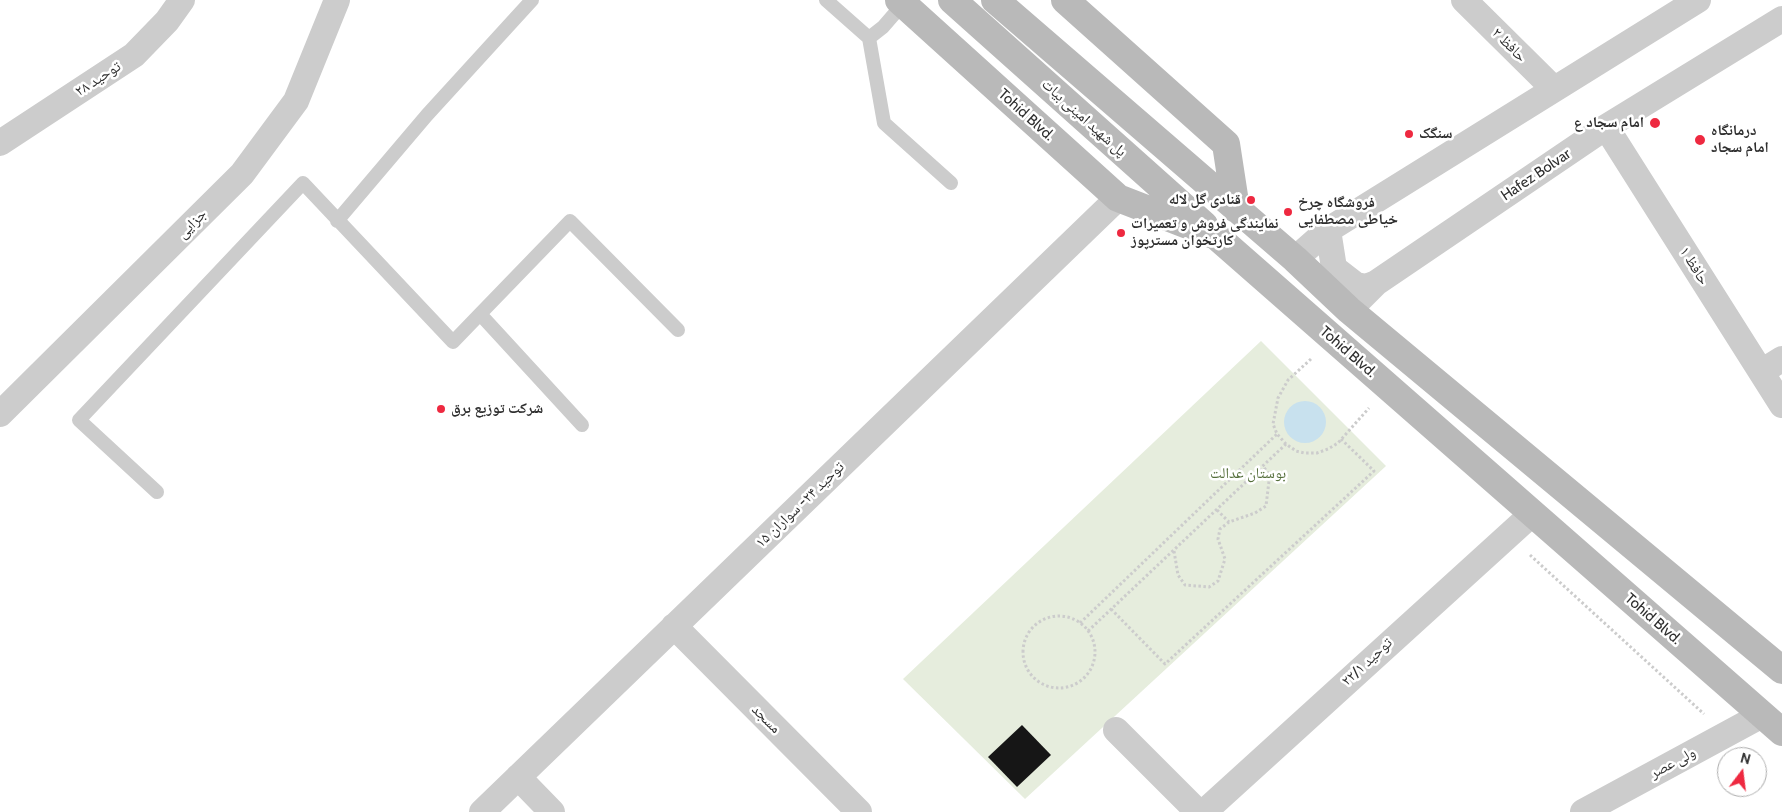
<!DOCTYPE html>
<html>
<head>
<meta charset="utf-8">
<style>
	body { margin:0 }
	#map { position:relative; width:1782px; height:812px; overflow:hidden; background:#fff; font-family:Cabin,sans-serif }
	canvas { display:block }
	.north { position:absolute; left:1717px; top:747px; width:50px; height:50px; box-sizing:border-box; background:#fff; border:1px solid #acacac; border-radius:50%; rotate:15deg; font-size:14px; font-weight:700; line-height:20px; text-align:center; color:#2f2f2f }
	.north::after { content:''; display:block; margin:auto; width:18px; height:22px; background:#ee2940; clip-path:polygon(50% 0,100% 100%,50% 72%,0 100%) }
</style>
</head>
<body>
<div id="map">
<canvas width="1782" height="812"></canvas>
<div class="north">N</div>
</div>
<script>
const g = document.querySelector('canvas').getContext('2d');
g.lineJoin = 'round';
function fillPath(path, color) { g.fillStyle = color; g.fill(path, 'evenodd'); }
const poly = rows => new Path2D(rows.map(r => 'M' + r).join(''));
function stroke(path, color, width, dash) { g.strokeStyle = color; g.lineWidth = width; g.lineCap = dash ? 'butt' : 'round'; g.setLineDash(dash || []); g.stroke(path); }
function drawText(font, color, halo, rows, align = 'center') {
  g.font = font + ' Cabin,"Noto Naskh Arabic",sans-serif'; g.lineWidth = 5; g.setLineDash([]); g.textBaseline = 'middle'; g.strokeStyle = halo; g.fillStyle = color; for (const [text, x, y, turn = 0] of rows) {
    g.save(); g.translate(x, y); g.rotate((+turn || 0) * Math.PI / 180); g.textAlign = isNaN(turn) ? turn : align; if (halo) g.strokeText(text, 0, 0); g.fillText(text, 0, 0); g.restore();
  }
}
const green = poly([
	[1261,341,1386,466,1025,799,903,679]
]);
const water = poly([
	'1284 422a21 21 0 1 1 42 0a21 21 0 1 1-42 0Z'
]);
const building = poly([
	[1022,725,1051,755,1017,787,988,757]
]);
const path = poly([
	[1311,359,1288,380,1278,398,1273,424,1277,434,1286,444,1296,451,1304,453,1317,453,1328,449,1338,443,1369,408],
	[1217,510,1229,522],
	[1174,551,1178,575,1185,585,1209,587,1218,581,1225,559,1218,539,1220,529,1229,522,1255,513,1266,506,1269,481,1268,473,1263,466],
	[1530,555,1704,714],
	[1111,609,1165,664,1374,471,1341,439],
	'1023 652a36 36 0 1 1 72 0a36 36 0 1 1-72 0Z',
	[1080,623,1277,434],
	[1088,631,1286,444]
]);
const service = poly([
	[826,0,869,38,884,123,951,183],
	[869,38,883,27,903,4],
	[337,221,427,115,532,0],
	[480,314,570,221,678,330],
	[157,492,79,420,303,183,453,342,480,314,582,425]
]);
const minor = poly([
	[1464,0,1554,89],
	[1606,127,1782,405],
	[0,143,134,55,167,21,182,0],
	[1328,230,1334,268,1356,285,1366,287,1376,283],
	[1295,259,1328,230,1698,0],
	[1349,310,1376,283,1606,127,1782,19],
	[1761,372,1782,359],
	[0,414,242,174,296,101,337,0],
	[674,626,859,812],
	[1116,730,1198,812],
	[518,777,552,812],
	[482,812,1118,198],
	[1204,812,1532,514],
	[1583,812,1762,715]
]);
const secondary = poly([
	[899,0,1118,198,1216,236,1782,732],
	[952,0,1204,225],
	[995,0,1295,259,1349,310,1782,670],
	[1065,0,1226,144,1236,209]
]);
const markers = [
	[1655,123,6,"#ee2940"],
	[1409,134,5,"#ee2940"],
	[1700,140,6,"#ee2940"],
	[1251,200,5,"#ee2940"],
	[1288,212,5,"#ee2940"],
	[1121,233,5,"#ee2940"],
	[441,409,5,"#ee2940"]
];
const streetNames = [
	["حافظ ۲",1509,45,45],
	["توحید ۲۸",98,79,-33],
	["Tohid Blvd.",1026,115,42],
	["پل شهید امینی بیات",1084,118,42],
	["Hafez Bolvar",1536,175,-34],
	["جزایی",192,224,-45],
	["حافظ ۱",1694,266,58],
	["Tohid Blvd.",1348,352,41],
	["توحید ۲۴- سواران ۱۵",800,505,-44],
	["Tohid Blvd.",1653,619,41],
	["توحید ۲۲/۱",1367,662,-43],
	["مسجد",766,719,45],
	["ولی عصر",1673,763,-28]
];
const poiNames = [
	["امام سجاد ع",1644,123,"right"],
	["درمانگاه",1711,131],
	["امام سجاد",1711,148],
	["سنگک",1419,134],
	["قنادی گل لاله",1241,200,"right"],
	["فروشگاه چرخ",1298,203],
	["خیاطی مصطفایی",1298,220],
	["نمایندگی فروش و تعمیرات",1131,224],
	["کارتخوان مسترپوز",1131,241],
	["شرکت توزیع برق",451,409]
];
const parkNames = [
	["بوستان عدالت",1248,474]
];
fillPath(green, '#e6eddd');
fillPath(water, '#c8e1ee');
fillPath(building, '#161616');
stroke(path, '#ccc', 3, [2.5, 2.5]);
stroke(service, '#ccc', 14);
stroke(minor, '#ccc', 26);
stroke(secondary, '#b9b9b9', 28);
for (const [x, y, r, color] of markers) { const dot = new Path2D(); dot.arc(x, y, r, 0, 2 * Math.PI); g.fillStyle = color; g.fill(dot); stroke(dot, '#fff', 2); }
drawText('15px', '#2f2f2f', '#fff', streetNames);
drawText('bold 15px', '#2f2f2f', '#fff', poiNames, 'left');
drawText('15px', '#546e3a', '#fff', parkNames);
</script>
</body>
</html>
